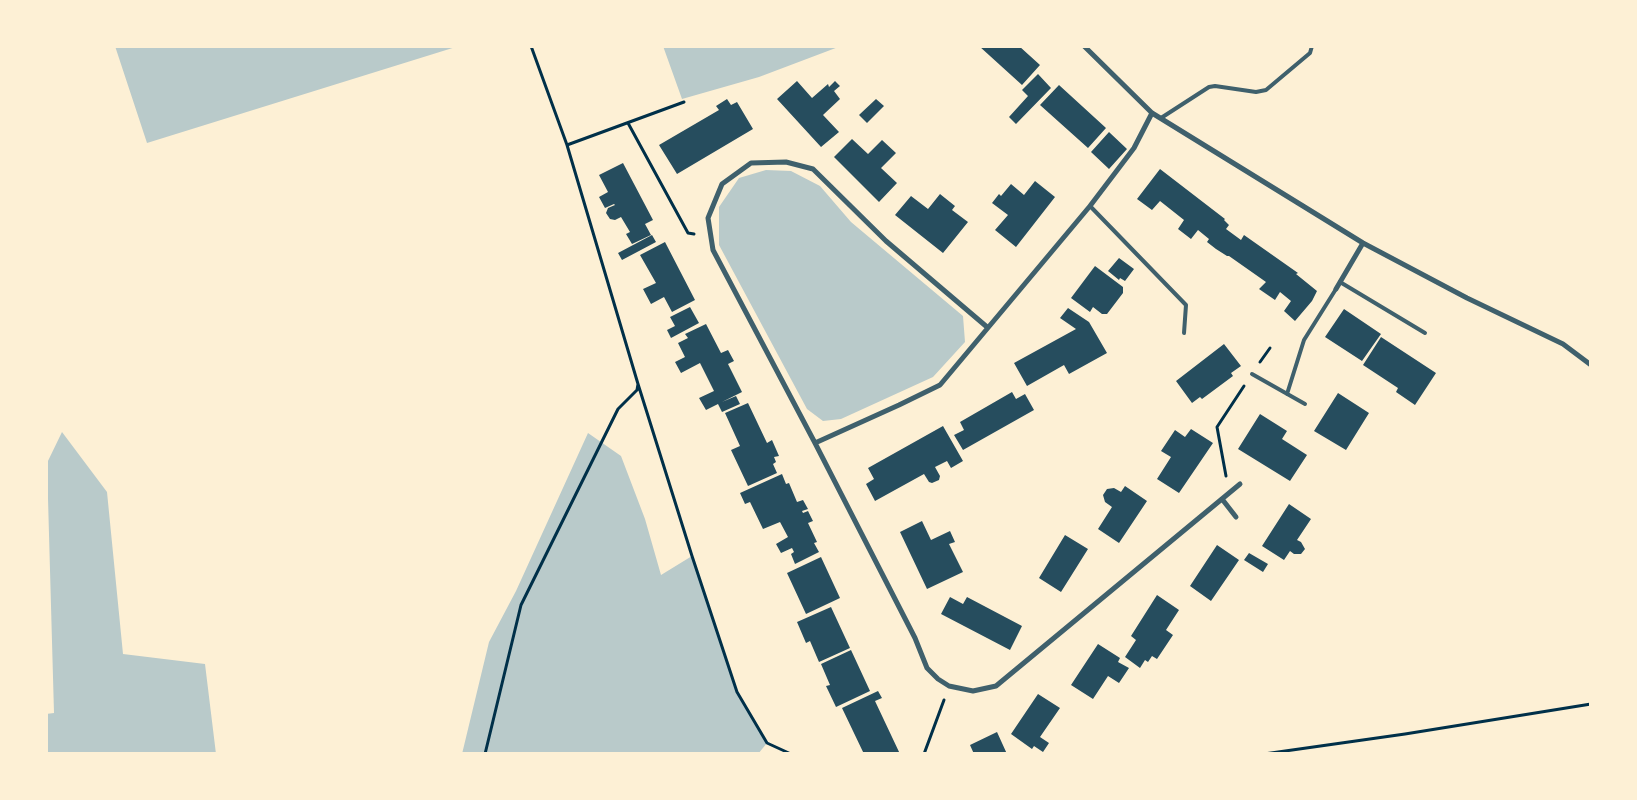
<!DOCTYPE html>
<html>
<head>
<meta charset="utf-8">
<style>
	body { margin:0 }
	#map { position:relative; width:1637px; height:800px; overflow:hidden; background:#fdf0d5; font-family:"Golos Text",sans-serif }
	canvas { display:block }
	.frame { position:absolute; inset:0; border:48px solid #fdf0d5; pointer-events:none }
</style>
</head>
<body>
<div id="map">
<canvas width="1637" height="800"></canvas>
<div class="frame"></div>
</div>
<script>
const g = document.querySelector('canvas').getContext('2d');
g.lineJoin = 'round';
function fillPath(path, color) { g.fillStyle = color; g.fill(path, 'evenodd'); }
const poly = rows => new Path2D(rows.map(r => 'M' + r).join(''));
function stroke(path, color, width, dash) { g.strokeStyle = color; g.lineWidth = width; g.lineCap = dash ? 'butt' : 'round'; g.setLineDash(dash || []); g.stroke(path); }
const green = poly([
	[115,46,459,46,147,143],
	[663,46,841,46,759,77,682,99],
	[766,170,791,171,820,186,851,222,963,316,965,342,933,377,841,419,823,421,807,409,719,245,719,207,739,178],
	[62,432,107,492,123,654,205,664,216,754,46,754,46,714,54,713,47,463],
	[588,433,621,456,645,519,661,575,692,556,737,692,767,743,758,754,462,754,489,642,516,591]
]);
const building = poly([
	[979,46,1019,46,1040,65,1022,85],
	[1038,74,1051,88,1016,124,1009,117,1028,96,1022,90],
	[797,81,812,98,828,84,829,87,835,81,840,86,834,91,840,99,823,115,839,132,821,147,777,99],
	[1059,85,1106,128,1088,148,1040,105],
	[727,99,731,105,737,102,753,129,677,174,659,145,719,110,716,106],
	[876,99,884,106,867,123,859,115],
	[1109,132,1127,149,1109,169,1091,152],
	[852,139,868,154,882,140,896,153,881,168,897,183,879,202,834,157],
	[623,163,653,220,645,224,651,235,632,244,626,234,630,232,621,217,615,220,610,219,606,213,608,208,615,205,614,204,605,208,599,197,608,192,599,175],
	[1160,169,1225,219,1224,220,1229,225,1226,229,1241,240,1244,235,1298,273,1296,274,1317,291,1312,301,1295,321,1284,311,1291,301,1280,292,1275,300,1259,289,1266,282,1229,256,1227,256,1216,249,1207,242,1209,239,1198,230,1191,239,1178,229,1184,220,1160,201,1152,210,1137,199],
	[1035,181,1055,197,1016,247,995,230,1008,215,992,203,999,194,1001,196,1011,184,1024,195],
	[940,194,955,206,952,210,968,222,943,253,895,215,911,196,928,209],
	[652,235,656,242,622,260,618,253],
	[665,242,695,300,672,312,664,297,651,304,643,289,656,283,640,255],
	[1119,258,1134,269,1125,281,1120,278,1119,280,1108,271],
	[1095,266,1123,287,1123,293,1107,314,1102,314,1093,307,1090,312,1071,298],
	[690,307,699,323,671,338,667,330,675,326,670,317],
	[1068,308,1089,322,1107,353,1069,374,1064,365,1027,386,1014,363,1076,329,1060,318],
	[1344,309,1381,334,1362,361,1325,337],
	[706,324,721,353,728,350,734,361,728,364,742,392,722,402,736,396,740,404,722,412,718,404,706,410,699,398,714,391,700,363,681,373,675,362,685,357,678,343,688,338,685,334],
	[1381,337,1436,373,1415,405,1396,392,1398,388,1363,365],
	[1224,344,1241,366,1231,373,1233,376,1202,399,1200,397,1192,403,1176,381],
	[1012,392,1016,399,1025,394,1034,410,963,450,954,435,964,430,960,422],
	[1338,393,1369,413,1346,450,1314,431],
	[748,403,767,443,772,440,779,456,774,457,776,462,773,464,777,473,748,486,731,450,740,446,725,413],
	[1260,414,1287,431,1282,439,1307,455,1290,481,1238,449],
	[943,426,963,461,951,468,947,461,935,467,940,476,939,480,932,483,929,482,924,474,875,501,866,484,874,479,868,468],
	[1191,429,1213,443,1179,493,1157,479,1171,457,1161,451,1175,430,1185,437],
	[782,474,786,484,789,483,797,502,803,500,808,509,802,511,803,513,808,511,813,521,808,523,817,542,814,543,819,552,795,564,791,554,794,552,792,548,781,553,776,544,788,537,780,522,763,529,750,502,745,504,740,493],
	[1125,486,1147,501,1119,543,1098,529,1112,507,1105,502,1103,495,1107,489,1114,488,1121,492],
	[1289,504,1311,519,1297,540,1301,542,1305,549,1301,554,1294,554,1290,551,1284,560,1262,546],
	[922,521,931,540,950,531,955,542,949,544,963,572,927,589,900,532],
	[1065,535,1088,549,1061,592,1039,578],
	[1217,545,1239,560,1211,601,1190,586],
	[1249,553,1268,564,1263,572,1244,560],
	[821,557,840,598,806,614,787,573],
	[1157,595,1179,610,1166,630,1173,635,1157,659,1152,656,1148,662,1145,660,1140,668,1125,657,1136,640,1131,636],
	[950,597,963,604,967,597,1022,626,1010,650,941,614],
	[831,607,850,648,819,662,810,641,806,643,797,622],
	[1098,644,1120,658,1118,662,1129,668,1119,683,1108,676,1093,699,1071,685],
	[851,650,870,691,836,707,826,686,830,685,821,664],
	[878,691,882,698,875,701,900,754,864,754,842,708],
	[1038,694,1060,708,1040,737,1049,743,1043,752,1034,746,1032,749,1011,734],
	[997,732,1007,754,974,754,970,745]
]);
const path = poly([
	[531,46,567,145,638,384,692,556,737,692,767,743,791,754],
	[628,123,688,233,694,234],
	[567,145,684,102],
	[1260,362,1270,348],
	[1226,476,1217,427,1244,386],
	[485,754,521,605,618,409,637,390,638,384],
	[924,754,944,700],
	[1264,754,1405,734,1591,704]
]);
const service = poly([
	[1161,118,1209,87,1215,86,1256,92,1266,90,1310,53,1312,46],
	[1090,206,1186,305,1184,333],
	[1340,282,1425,333],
	[1252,374,1305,404],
	[1287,394,1304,340,1336,289]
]);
const minor = poly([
	[1084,46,1152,113,1363,243,1467,298,1563,344,1591,365],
	[1336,289,1363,243],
	[987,327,886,241,813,169,786,162,751,163,722,184,708,218,713,250,815,443,915,638,927,668,938,679,949,686,973,691,996,686,1240,484],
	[815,443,899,405,940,385,1090,206,1134,148,1152,113],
	[1222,499,1236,517]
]);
fillPath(green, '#b9caca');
fillPath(building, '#264d5e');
stroke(path, '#003049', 3);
stroke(service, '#3f606c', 4);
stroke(minor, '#3f606c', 5);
</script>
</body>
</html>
